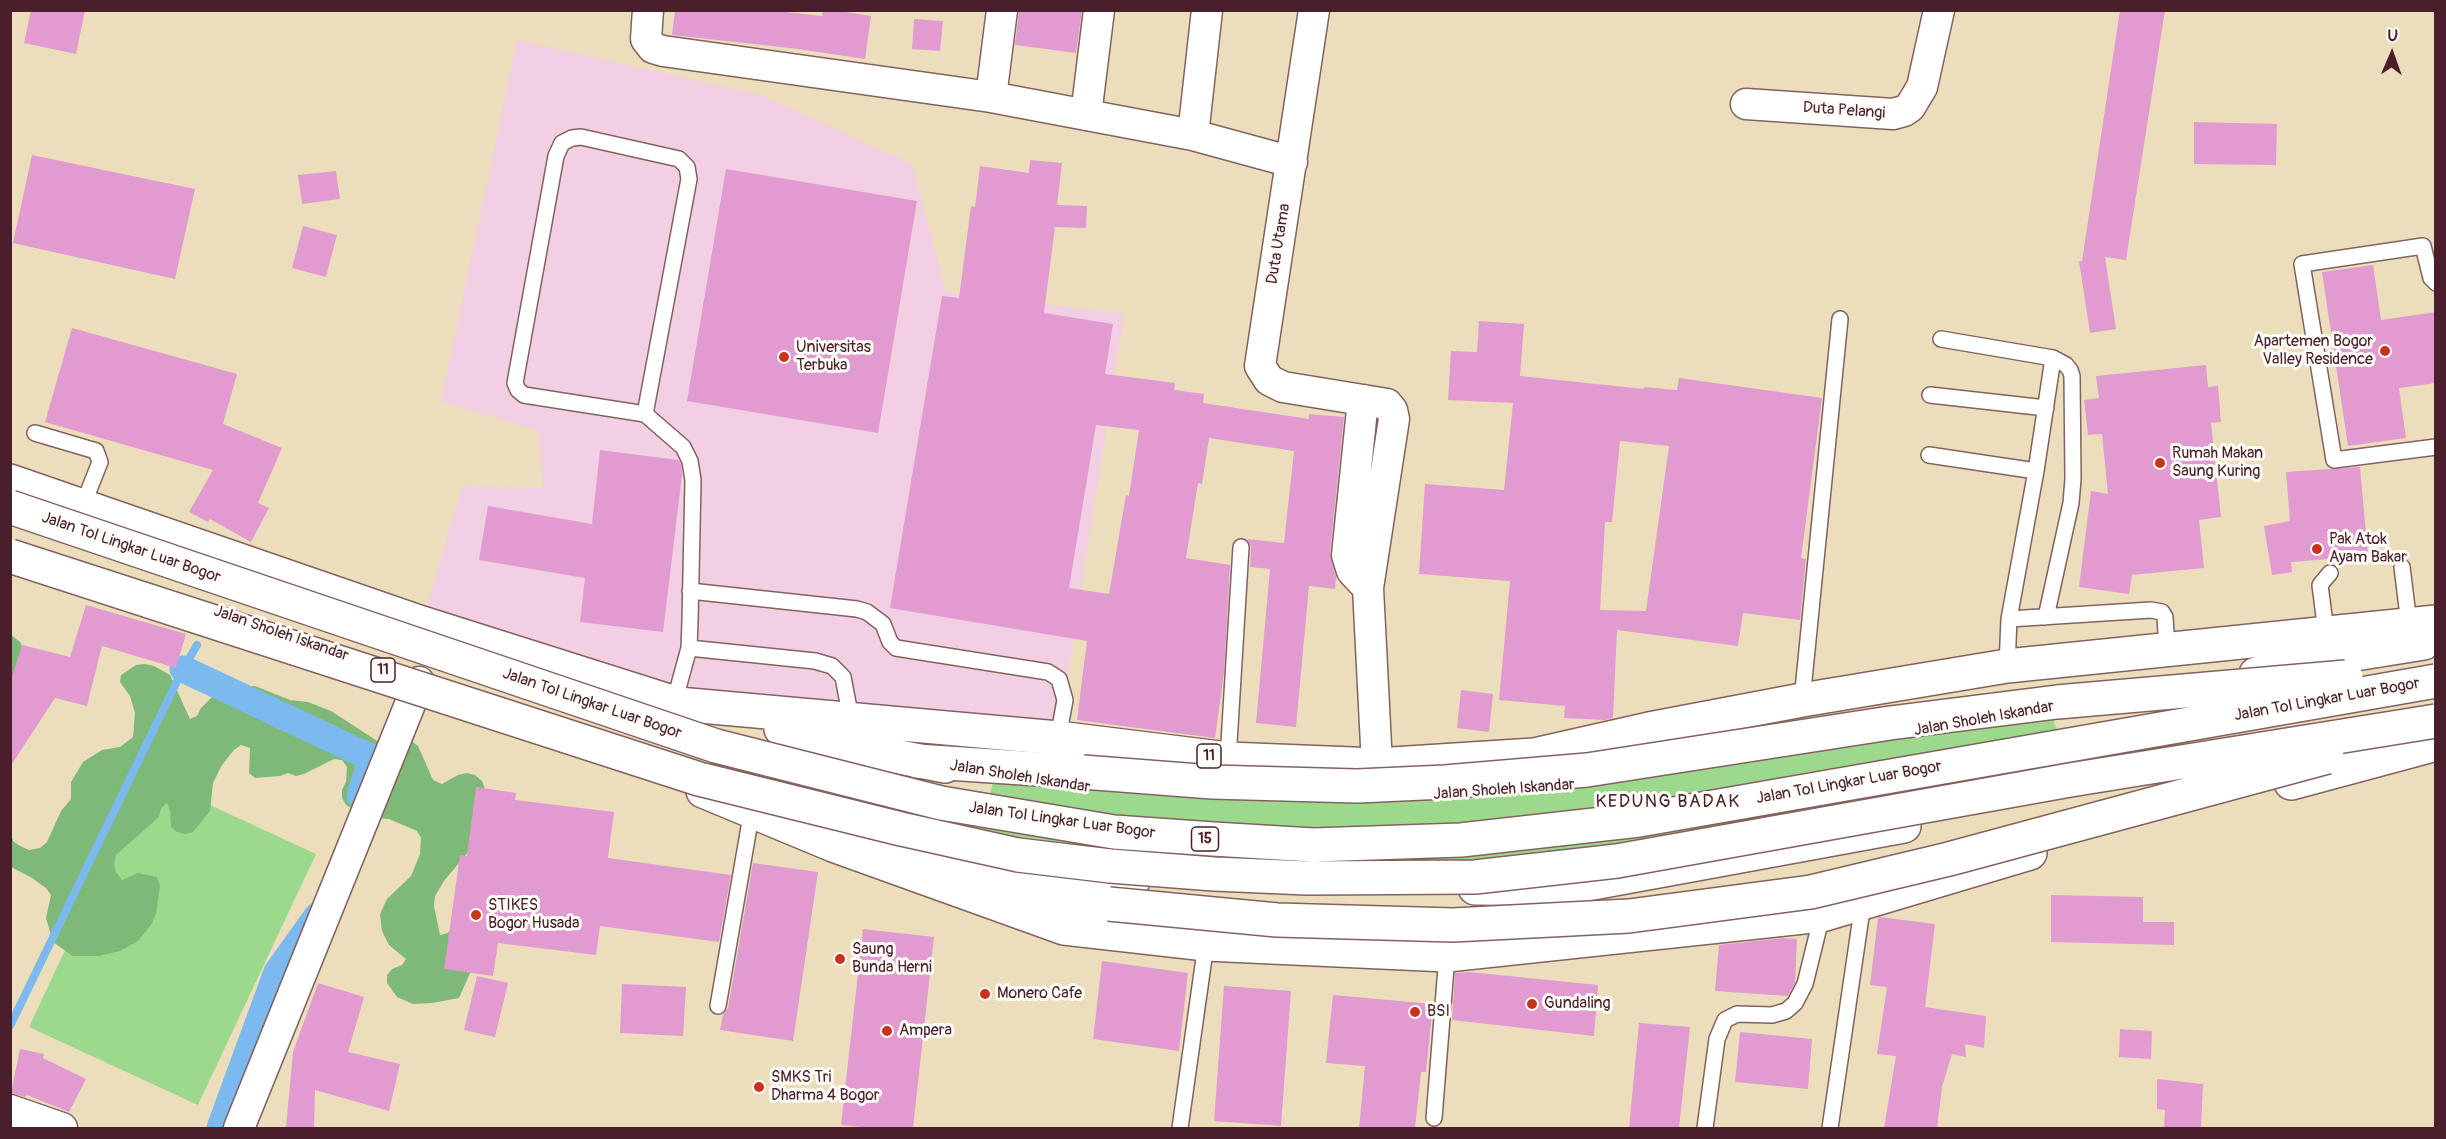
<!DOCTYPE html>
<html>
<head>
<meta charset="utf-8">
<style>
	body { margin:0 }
	#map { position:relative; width:2446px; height:1139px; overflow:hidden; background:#ecdebc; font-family:Pangolin,sans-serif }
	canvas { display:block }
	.frame { position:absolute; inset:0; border:12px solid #4a1f2b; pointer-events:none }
	.north { position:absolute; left:2362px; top:24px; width:60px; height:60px; -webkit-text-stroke:4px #fdfcf7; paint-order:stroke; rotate:2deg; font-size:16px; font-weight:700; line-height:24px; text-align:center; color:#4a1f2b }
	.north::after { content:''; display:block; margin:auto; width:21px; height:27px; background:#4a1f2b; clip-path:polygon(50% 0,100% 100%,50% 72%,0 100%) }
</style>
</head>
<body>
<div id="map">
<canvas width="2446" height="1139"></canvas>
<div class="frame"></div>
<div class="north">U</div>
</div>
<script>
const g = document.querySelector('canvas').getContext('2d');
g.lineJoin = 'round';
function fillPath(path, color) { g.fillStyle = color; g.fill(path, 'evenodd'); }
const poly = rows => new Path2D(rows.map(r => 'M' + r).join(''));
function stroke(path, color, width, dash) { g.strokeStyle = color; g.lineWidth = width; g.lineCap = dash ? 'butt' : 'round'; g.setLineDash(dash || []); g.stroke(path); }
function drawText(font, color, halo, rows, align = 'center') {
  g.font = font + ' Pangolin,sans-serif'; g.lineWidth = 6; g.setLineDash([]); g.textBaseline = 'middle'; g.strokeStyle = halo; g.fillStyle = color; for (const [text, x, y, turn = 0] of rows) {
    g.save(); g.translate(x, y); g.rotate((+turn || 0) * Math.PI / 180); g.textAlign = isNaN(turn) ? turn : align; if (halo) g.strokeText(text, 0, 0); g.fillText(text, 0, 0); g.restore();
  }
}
const built = poly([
	[517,40,761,95,912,164,946,292,1124,314,1058,738,678,704,422,623,462,486,543,488,538,431,441,401]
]);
const green = poly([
	[2051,710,2070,780,1475,877,976,845,995,775,1063,786],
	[147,776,316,854,198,1105,29,1027]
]);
const forest = poly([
	[11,635,20,642,24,650,11,703],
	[145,664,154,666,170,675,190,719,197,716,201,708,213,696,227,688,236,686,255,686,290,700,308,702,331,711,382,744,410,740,418,746,433,780,442,784,458,775,467,773,475,775,482,781,485,789,468,852,444,881,435,896,434,906,440,935,448,933,457,920,474,964,459,998,432,1003,413,1004,397,997,387,983,387,975,392,969,402,965,406,959,389,945,382,931,380,914,387,899,411,876,420,854,421,838,417,831,389,819,366,817,346,805,342,798,342,790,346,782,347,767,342,760,334,759,304,774,296,776,288,773,280,776,255,778,249,773,250,748,241,745,234,750,222,765,213,783,210,811,193,832,185,834,177,832,171,827,170,811,167,803,161,808,159,817,116,855,114,864,116,872,122,880,138,873,147,875,157,877,160,886,156,914,151,925,138,941,120,951,99,956,73,956,53,942,46,918,51,895,46,888,32,878,11,867,10,832,13,841,20,846,29,850,40,848,47,842,61,811,71,799,71,782,83,762,102,750,120,747,133,737,135,713,130,696,120,682,121,675,136,665]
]);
const stream = poly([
	[10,1026,183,669,197,645]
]);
const canal = poly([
	[183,669,372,758,360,795],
	[220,1128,277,972,317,916]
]);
const building = poly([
	[31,10,85,10,76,54,24,43],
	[675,10,769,10,822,16,823,10,833,10,871,16,865,59,798,49,672,35],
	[1019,10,1082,10,1076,53,1015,45],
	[2120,10,2165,10,2126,260,2105,257,2116,329,2090,333,2079,261,2082,261],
	[914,19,943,21,940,51,912,49],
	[2194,122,2277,124,2276,165,2194,164],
	[32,155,195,189,175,279,13,243],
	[1030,160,1062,163,1057,205,1087,206,1086,228,1055,227,1044,313,1113,324,1105,374,1175,383,1174,390,1204,394,1203,403,1309,419,1309,414,1344,417,1330,553,1336,577,1335,589,1309,586,1296,727,1256,723,1270,569,1250,567,1251,547,1247,539,1284,543,1294,451,1209,438,1202,484,1198,483,1186,558,1230,565,1224,673,1215,738,1077,720,1087,641,890,608,942,296,959,298,971,206,975,207,980,166,1029,173],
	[1096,425,1139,430,1129,496,1126,495,1109,594,1069,588],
	[726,169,917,201,878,433,687,401],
	[336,171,340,199,302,204,298,175],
	[303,226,337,235,326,277,292,268],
	[2373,265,2381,320,2436,312,2436,383,2399,388,2406,438,2348,446,2322,272],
	[1479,321,1524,324,1520,376,1644,389,1644,387,1677,390,1679,378,1822,398,1801,558,1806,559,1800,620,1743,613,1738,646,1617,630,1613,718,1605,720,1564,718,1565,706,1499,700,1510,581,1419,574,1425,484,1504,490,1513,403,1448,400,1451,351,1477,352],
	[1620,441,1669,446,1646,611,1600,610,1605,522,1612,522],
	[72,328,237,374,223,424,282,448,258,503,269,508,251,542,210,519,208,522,189,512,213,470,45,422],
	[2206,365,2208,387,2218,386,2221,422,2211,423,2221,517,2199,520,2204,568,2132,575,2129,594,2079,587,2091,491,2108,494,2102,434,2088,435,2084,400,2099,398,2096,376],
	[600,450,678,460,681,464,682,475,663,632,580,622,585,578,479,560,488,506,592,524],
	[2360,467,2368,556,2291,562,2292,572,2272,575,2264,526,2290,521,2286,472],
	[86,605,186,634,176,668,102,646,87,706,55,698,10,767,10,683,22,645,70,657],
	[1461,690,1493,694,1489,732,1457,728],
	[476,787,516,793,515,800,614,812,608,858,731,875,719,942,600,926,596,955,498,943,493,976,444,969,460,855,467,856],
	[753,863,818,872,793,1041,720,1030,723,1014,728,1008],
	[2051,895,2143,897,2143,922,2174,922,2174,945,2051,942],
	[1880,917,1935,924,1925,1007,1986,1016,1984,1048,1965,1044,1966,1057,1952,1054,1942,1087,1937,1128,1884,1128,1896,1056,1877,1054,1887,987,1870,985,1878,918],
	[863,929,934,937,913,1128,872,1128,841,1125],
	[1782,938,1797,939,1795,983,1788,996,1715,991,1719,945],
	[1102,961,1188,973,1179,1051,1093,1039],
	[1469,972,1598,985,1594,1036,1452,1020,1455,973],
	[477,976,508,983,495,1037,464,1030],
	[318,983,364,997,348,1052,400,1064,389,1111,315,1090,314,1128,286,1128,293,1052],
	[622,984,686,987,683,1036,620,1033],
	[1224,986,1291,991,1281,1126,1214,1121],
	[1333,995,1433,1004,1426,1072,1421,1072,1415,1128,1359,1128,1365,1066,1326,1063],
	[1639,1023,1690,1027,1679,1128,1629,1128],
	[2120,1029,2152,1031,2151,1059,2119,1057],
	[1740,1032,1812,1039,1808,1089,1735,1082],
	[20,1049,44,1054,43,1058,86,1079,69,1112,27,1095,25,1097,11,1093],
	[2157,1079,2203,1084,2201,1128,2164,1128,2165,1110,2157,1109]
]);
const service = poly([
	[2436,283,2431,278,2423,246,2302,264,2334,460,2436,447],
	[1941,339,2053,358,2036,471,2009,619,2007,666],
	[1930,395,2046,408],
	[645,414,689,179,687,167,679,159,581,137,572,138,562,143,556,156,515,383,518,390,524,395,645,414,683,447,690,461,693,480,690,621,689,648,674,703],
	[35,433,96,451,100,462,83,505],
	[1929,455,2036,471],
	[2402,567,2409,624],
	[690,591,857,609,867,612,883,624,890,642,896,648,1048,672,1059,679,1065,700,1058,738],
	[2046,617,2071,503,2073,479,2072,376,2070,370,2066,365,2053,358],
	[2009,619,2151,610,2162,612,2165,617,2167,650],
	[2326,632,2320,585,2330,573],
	[689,648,815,661,832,666,843,677,851,719],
	[1802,700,1840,319],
	[1228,759,1241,547],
	[718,1006,752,810],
	[1434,1118,1447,955],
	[1180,1128,1206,944],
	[1705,1128,1717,1039,1725,1020,1737,1014,1772,1015,1786,1011,1795,1003,1805,984,1822,915],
	[1830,1128,1863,903]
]);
const minor = poly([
	[648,10,646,39,653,48,663,51,991,97],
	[1002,10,991,97,1193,135,1292,162],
	[1314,10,1260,366,1269,380,1283,387,1387,404,1392,410,1394,419,1368,588,1377,765],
	[1746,104,1893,114,1904,111,1910,107,1922,87,1939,10],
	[1086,115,1099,10],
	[1193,135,1207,10],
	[1363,400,1347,555,1352,571,1368,588],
	[10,1110,62,1128],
	[239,1128,419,682]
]);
const trunk = poly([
	[10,481,422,623,678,704,1058,738,1228,759,1377,765,1534,755,1649,729,1802,700,2007,666,2436,622],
	[2256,674,2324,659,2424,643],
	[781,729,869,751,945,766],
	[2291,783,2436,744],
	[703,791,833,845,1064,928,1206,944,1447,955,1822,915,2030,853],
	[1023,869,1078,880,1133,881],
	[1475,888,1560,889,1904,826]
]);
const motorway = poly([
	[917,761,1083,772],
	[852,833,981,878,1109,904]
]);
const motorwayBridge = poly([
	[10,507,716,746,941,803,1114,832,1213,839,1313,845,1461,840,1639,820,2436,681],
	[10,556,699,779,901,829,1018,855,1110,866,1214,874,1307,878,1475,877,1617,861,2070,780,2436,721],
	[1083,772,1212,782,1357,786,1445,782,1587,770,1890,723,2057,702,2346,677],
	[1109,904,1277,920,1453,925,1629,916,1811,892,1949,859,2327,757]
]);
const markers = [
	[2385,351,6,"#c8321e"],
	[784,357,6,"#c8321e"],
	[2160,463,6,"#c8321e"],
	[2317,549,6,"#c8321e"],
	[476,915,6,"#c8321e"],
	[840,959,6,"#c8321e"],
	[985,994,6,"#c8321e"],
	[1532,1004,6,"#c8321e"],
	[1415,1012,6,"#c8321e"],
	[887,1031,6,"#c8321e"],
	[759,1087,6,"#c8321e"]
];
const shields = [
	[383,670,24],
	[1209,756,24],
	[1205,839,27]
];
const shieldNames = [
	["11",383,670],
	["11",1209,756],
	["15",1205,839]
];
const streetNames = [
	["Duta Pelangi",1844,111,4],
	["Duta Utama",1279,244,-81],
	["Jalan Tol Lingkar Luar Bogor",131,548,19],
	["Jalan Sholeh Iskandar",281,634,19],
	["Jalan Tol Lingkar Luar Bogor",2327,700,-10],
	["Jalan Tol Lingkar Luar Bogor",592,704,19],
	["Jalan Sholeh Iskandar",1984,719,-10],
	["Jalan Sholeh Iskandar",1020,777,9],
	["Jalan Tol Lingkar Luar Bogor",1849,783,-10],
	["Jalan Sholeh Iskandar",1504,790,-4],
	["Jalan Tol Lingkar Luar Bogor",1062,821,8]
];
const poiNames = [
	["Apartemen Bogor",2373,342,"right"],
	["Valley Residence",2373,360,"right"],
	["Universitas",796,348],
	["Terbuka",796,366],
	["Rumah Makan",2172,454],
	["Saung Kuring",2172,472],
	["Pak Atok",2329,540],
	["Ayam Bakar",2329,558],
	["STIKES",488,906],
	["Bogor Husada",488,924],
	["Saung",852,950],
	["Bunda Herni",852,968],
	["Monero Cafe",997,994],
	["Gundaling",1544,1004],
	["BSI",1427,1012],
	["Ampera",899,1031],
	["SMKS Tri",771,1078],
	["Dharma 4 Bogor",771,1096]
];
const neighbourhoodNames = [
	["KEDUNG BADAK",1668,802]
];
fillPath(built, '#f2cfe2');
fillPath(green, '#9dd98d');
fillPath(forest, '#7eb978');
stroke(stream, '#7bb9ee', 8);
stroke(canal, '#7bb9ee', 27);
fillPath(building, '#e29bd0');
stroke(service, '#83625e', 18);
stroke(minor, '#83625e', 33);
stroke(trunk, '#83625e', 36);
stroke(motorway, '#83625e', 36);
stroke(service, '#fff', 15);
stroke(minor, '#fff', 30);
stroke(trunk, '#fff', 33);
stroke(motorway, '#fff', 33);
stroke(motorwayBridge, '#83625e', 36, []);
stroke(motorwayBridge, '#fff', 33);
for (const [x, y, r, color] of markers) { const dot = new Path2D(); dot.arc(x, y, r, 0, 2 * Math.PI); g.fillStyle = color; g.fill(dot); stroke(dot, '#fdfcf7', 2); }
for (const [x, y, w] of shields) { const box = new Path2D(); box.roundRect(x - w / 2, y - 12, w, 24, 4.5); g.fillStyle = '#fdfcf7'; g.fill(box); stroke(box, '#4a1f2b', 1.5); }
drawText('bold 15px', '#4a1f2b', null, shieldNames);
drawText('16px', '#4a1f2b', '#fdfcf7', streetNames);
drawText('16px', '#4a1f2b', '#fdfcf7', poiNames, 'left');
g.letterSpacing = '1.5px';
drawText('18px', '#4a1f2b', '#fdfcf7', neighbourhoodNames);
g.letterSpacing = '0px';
</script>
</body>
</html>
